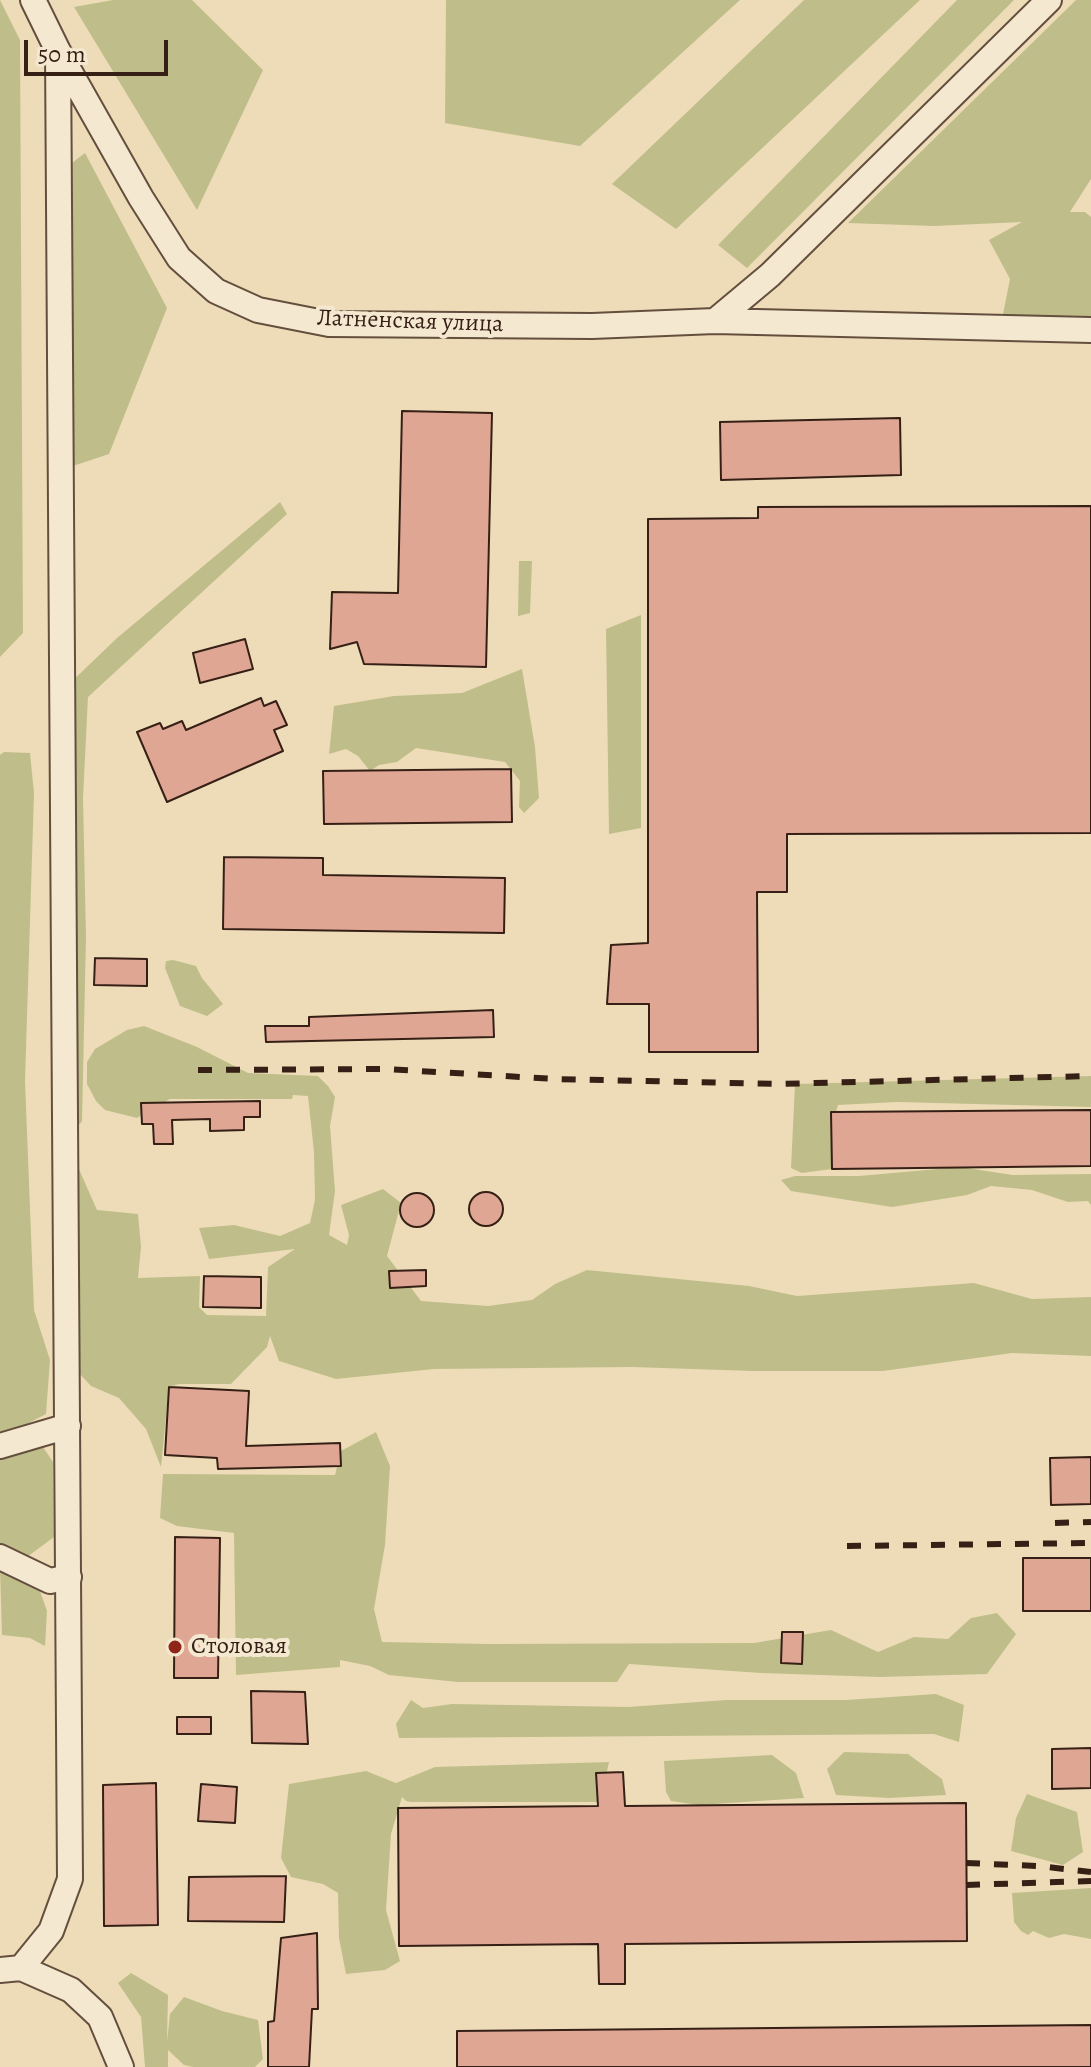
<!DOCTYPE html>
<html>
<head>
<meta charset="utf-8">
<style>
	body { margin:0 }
	#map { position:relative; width:1091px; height:2067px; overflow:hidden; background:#eedcb8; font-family:Alegreya,serif }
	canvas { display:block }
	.scale { position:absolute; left:24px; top:40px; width:144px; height:36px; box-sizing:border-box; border:4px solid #362016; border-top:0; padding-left:10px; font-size:24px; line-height:28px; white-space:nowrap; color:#362016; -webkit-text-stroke:6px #f4e8d1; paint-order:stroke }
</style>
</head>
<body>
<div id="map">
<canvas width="1091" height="2067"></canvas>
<div class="scale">50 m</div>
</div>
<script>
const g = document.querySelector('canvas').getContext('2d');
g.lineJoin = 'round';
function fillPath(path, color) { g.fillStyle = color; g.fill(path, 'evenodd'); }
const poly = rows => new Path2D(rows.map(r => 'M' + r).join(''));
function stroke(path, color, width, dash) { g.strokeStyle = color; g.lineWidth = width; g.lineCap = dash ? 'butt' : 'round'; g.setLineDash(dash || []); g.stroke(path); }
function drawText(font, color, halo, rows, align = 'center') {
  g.font = font + ' Alegreya,serif'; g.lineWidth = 8; g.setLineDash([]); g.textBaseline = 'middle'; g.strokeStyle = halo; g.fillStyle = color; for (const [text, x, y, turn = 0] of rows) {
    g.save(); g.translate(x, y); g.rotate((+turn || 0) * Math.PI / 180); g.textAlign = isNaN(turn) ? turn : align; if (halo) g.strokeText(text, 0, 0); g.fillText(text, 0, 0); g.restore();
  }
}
const green = poly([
	[0,0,20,40,23,633,0,657],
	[113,0,192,0,263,70,197,210,74,7],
	[446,0,740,0,580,146,445,123],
	[804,0,920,0,676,229,612,184],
	[957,0,1014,0,747,268,718,245],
	[1076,0,1091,0,1091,179,1070,212,1085,212,1091,217,1091,317,1033,321,1002,319,1010,279,989,240,1022,222,934,226,848,223],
	[85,153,167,308,109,454,73,466,64,169],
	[280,502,287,514,88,697,83,798,86,937,82,1121,79,1125,70,1120,66,687,117,638],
	[519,561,532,561,530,613,518,616],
	[641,615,641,828,609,834,606,629],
	[522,669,535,747,539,798,524,813,519,807,520,781,505,762,416,748,397,762,379,765,370,771,358,756,346,749,329,754,334,706,394,696,462,693],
	[4,752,30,753,34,793,25,1081,34,1310,50,1360,46,1414,11,1432,0,1434,0,755],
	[173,960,196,966,202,978,223,1004,207,1016,180,1006,165,968,166,961],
	[144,1026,197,1047,248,1073,318,1076,328,1086,335,1097,330,1126,335,1191,329,1235,347,1245,349,1235,341,1205,383,1189,401,1203,387,1256,421,1301,488,1306,532,1300,555,1284,587,1270,749,1286,797,1296,974,1283,1032,1299,1091,1297,1091,1356,1012,1353,883,1371,753,1371,632,1367,434,1369,336,1379,279,1361,270,1336,267,1347,231,1384,179,1384,169,1387,161,1467,146,1429,119,1398,91,1386,77,1371,67,1165,78,1167,97,1210,138,1214,141,1247,138,1278,200,1276,199,1307,207,1315,266,1316,268,1267,295,1249,209,1259,199,1228,234,1225,280,1236,310,1223,315,1200,314,1152,308,1096,293,1095,292,1099,170,1099,137,1118,105,1110,96,1101,87,1084,87,1062,95,1049,127,1030],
	[1091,1076,1091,1107,897,1102,838,1105,832,1125,832,1169,802,1173,791,1168,795,1084],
	[960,1167,1013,1175,1091,1174,1091,1205,1088,1201,1068,1202,1032,1190,991,1186,967,1195,892,1207,791,1191,781,1180,795,1176,859,1176],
	[376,1432,390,1466,385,1545,374,1609,382,1642,489,1644,754,1643,831,1630,878,1652,914,1637,948,1639,971,1618,997,1613,1016,1634,987,1674,880,1677,761,1673,629,1664,617,1682,458,1682,389,1675,370,1666,340,1660,340,1667,236,1675,234,1533,177,1526,160,1518,163,1474,335,1475,341,1451],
	[41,1444,53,1462,54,1537,27,1557,0,1546,0,1459],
	[0,1568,40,1591,47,1611,45,1646,30,1638,2,1635],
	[936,1694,964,1705,959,1742,934,1734,399,1738,396,1724,411,1700,423,1708,452,1704,628,1707,726,1700,846,1700],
	[844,1752,908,1754,942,1779,946,1795,889,1798,836,1795,827,1769],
	[772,1755,796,1773,804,1798,699,1805,671,1801,666,1792,664,1761],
	[609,1762,600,1802,411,1802,406,1801,402,1797,391,1834,386,1910,400,1961,385,1970,346,1974,339,1938,338,1893,323,1884,291,1877,281,1858,289,1784,366,1771,396,1783,435,1767],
	[1027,1794,1077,1812,1083,1852,1063,1865,1011,1851,1016,1818],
	[1091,1888,1091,1939,1064,1934,1049,1938,1033,1931,1028,1935,1021,1931,1014,1922,1012,1893],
	[131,1973,168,1995,167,2042,170,2014,184,1997,222,2011,258,2020,263,2059,255,2067,193,2067,184,2065,168,2050,168,2067,145,2067,141,2017,118,1983]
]);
const building = poly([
	[402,411,492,413,486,667,364,664,357,642,330,649,332,592,398,593,402,411],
	[900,418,901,475,721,480,720,422,900,418],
	[1091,506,1091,833,787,834,787,892,757,892,758,1052,649,1052,649,1004,607,1004,611,945,648,943,648,519,758,518,758,507,1091,506],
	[245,639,253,669,200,683,193,653,245,639],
	[261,698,264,706,276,701,287,725,274,730,283,751,167,802,137,732,160,723,163,729,182,721,186,730,261,698],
	[511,769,512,822,324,824,323,771,511,769],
	[224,857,323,858,323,875,505,878,504,933,223,929,224,857],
	[95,958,147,959,147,986,94,985,95,958],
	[493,1010,494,1037,266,1042,265,1026,309,1026,309,1017,493,1010],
	[260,1101,260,1117,244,1117,244,1130,210,1131,210,1119,172,1120,173,1144,154,1144,153,1124,142,1124,141,1103,260,1101],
	[1091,1110,1091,1166,832,1169,831,1112,1091,1110],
	'469 1209a17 17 0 1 1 34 0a17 17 0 1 1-34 0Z',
	'400 1210a17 17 0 1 1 34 0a17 17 0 1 1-34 0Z',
	[426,1270,426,1286,390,1288,389,1271,426,1270],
	[204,1276,261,1277,261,1308,203,1307,204,1276],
	[169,1387,249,1391,246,1446,340,1443,341,1466,218,1469,217,1458,165,1455,169,1387],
	[1091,1457,1091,1504,1051,1505,1050,1458,1091,1457],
	[175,1537,220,1538,218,1678,174,1678,175,1537],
	[1023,1558,1091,1558,1091,1611,1023,1611,1023,1558],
	[782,1632,803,1632,802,1664,781,1663,782,1632],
	[251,1691,305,1692,308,1744,252,1743,251,1691],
	[177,1717,211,1717,211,1734,177,1734,177,1717],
	[1091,1748,1091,1788,1052,1789,1052,1749,1091,1748],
	[623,1772,625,1806,966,1803,967,1941,625,1944,625,1984,599,1984,598,1944,399,1946,398,1808,598,1806,596,1773,623,1772],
	[156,1783,158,1925,104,1926,103,1785,156,1783],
	[201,1784,237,1787,235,1823,198,1821,201,1784],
	[286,1876,284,1922,188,1921,189,1877,286,1876],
	[317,1933,318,2009,312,2009,309,2067,268,2067,268,2022,274,2021,281,1938,317,1933],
	[1091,2025,1091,2067,457,2067,457,2031,1091,2025]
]);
const minor = poly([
	[33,0,58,51,141,198,179,258,216,291,258,310,329,324,592,326,715,321,1091,330],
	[715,321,770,275,1049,0],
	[0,1446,68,1426],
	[0,1557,50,1581,69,1577],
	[21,1968,51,1931,70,1879,58,51],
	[0,1970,21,1968,71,1990,100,2017,121,2067]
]);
const rail = poly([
	[198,1070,385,1069,556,1079,778,1084,1091,1076],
	[1055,1523,1091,1522],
	[847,1546,1091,1543],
	[966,1863,1038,1866,1091,1872],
	[966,1885,1091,1881]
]);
const markers = [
	[175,1647,8,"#8f2418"]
];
const streetNames = [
	["Латненская улица",410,322,2]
];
const poiNames = [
	["Столовая",191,1647]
];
fillPath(green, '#bfbe8a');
fillPath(building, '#dfa694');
stroke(building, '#362016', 2);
stroke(minor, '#644f3e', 28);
stroke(minor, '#f4e8d1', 24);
stroke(rail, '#362016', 6, [14, 14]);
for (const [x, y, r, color] of markers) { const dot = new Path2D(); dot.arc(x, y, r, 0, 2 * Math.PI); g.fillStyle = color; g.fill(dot); stroke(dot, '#f4e8d1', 3); }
drawText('24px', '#362016', '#f4e8d1', streetNames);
drawText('24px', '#362016', '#f4e8d1', poiNames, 'left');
</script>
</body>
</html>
